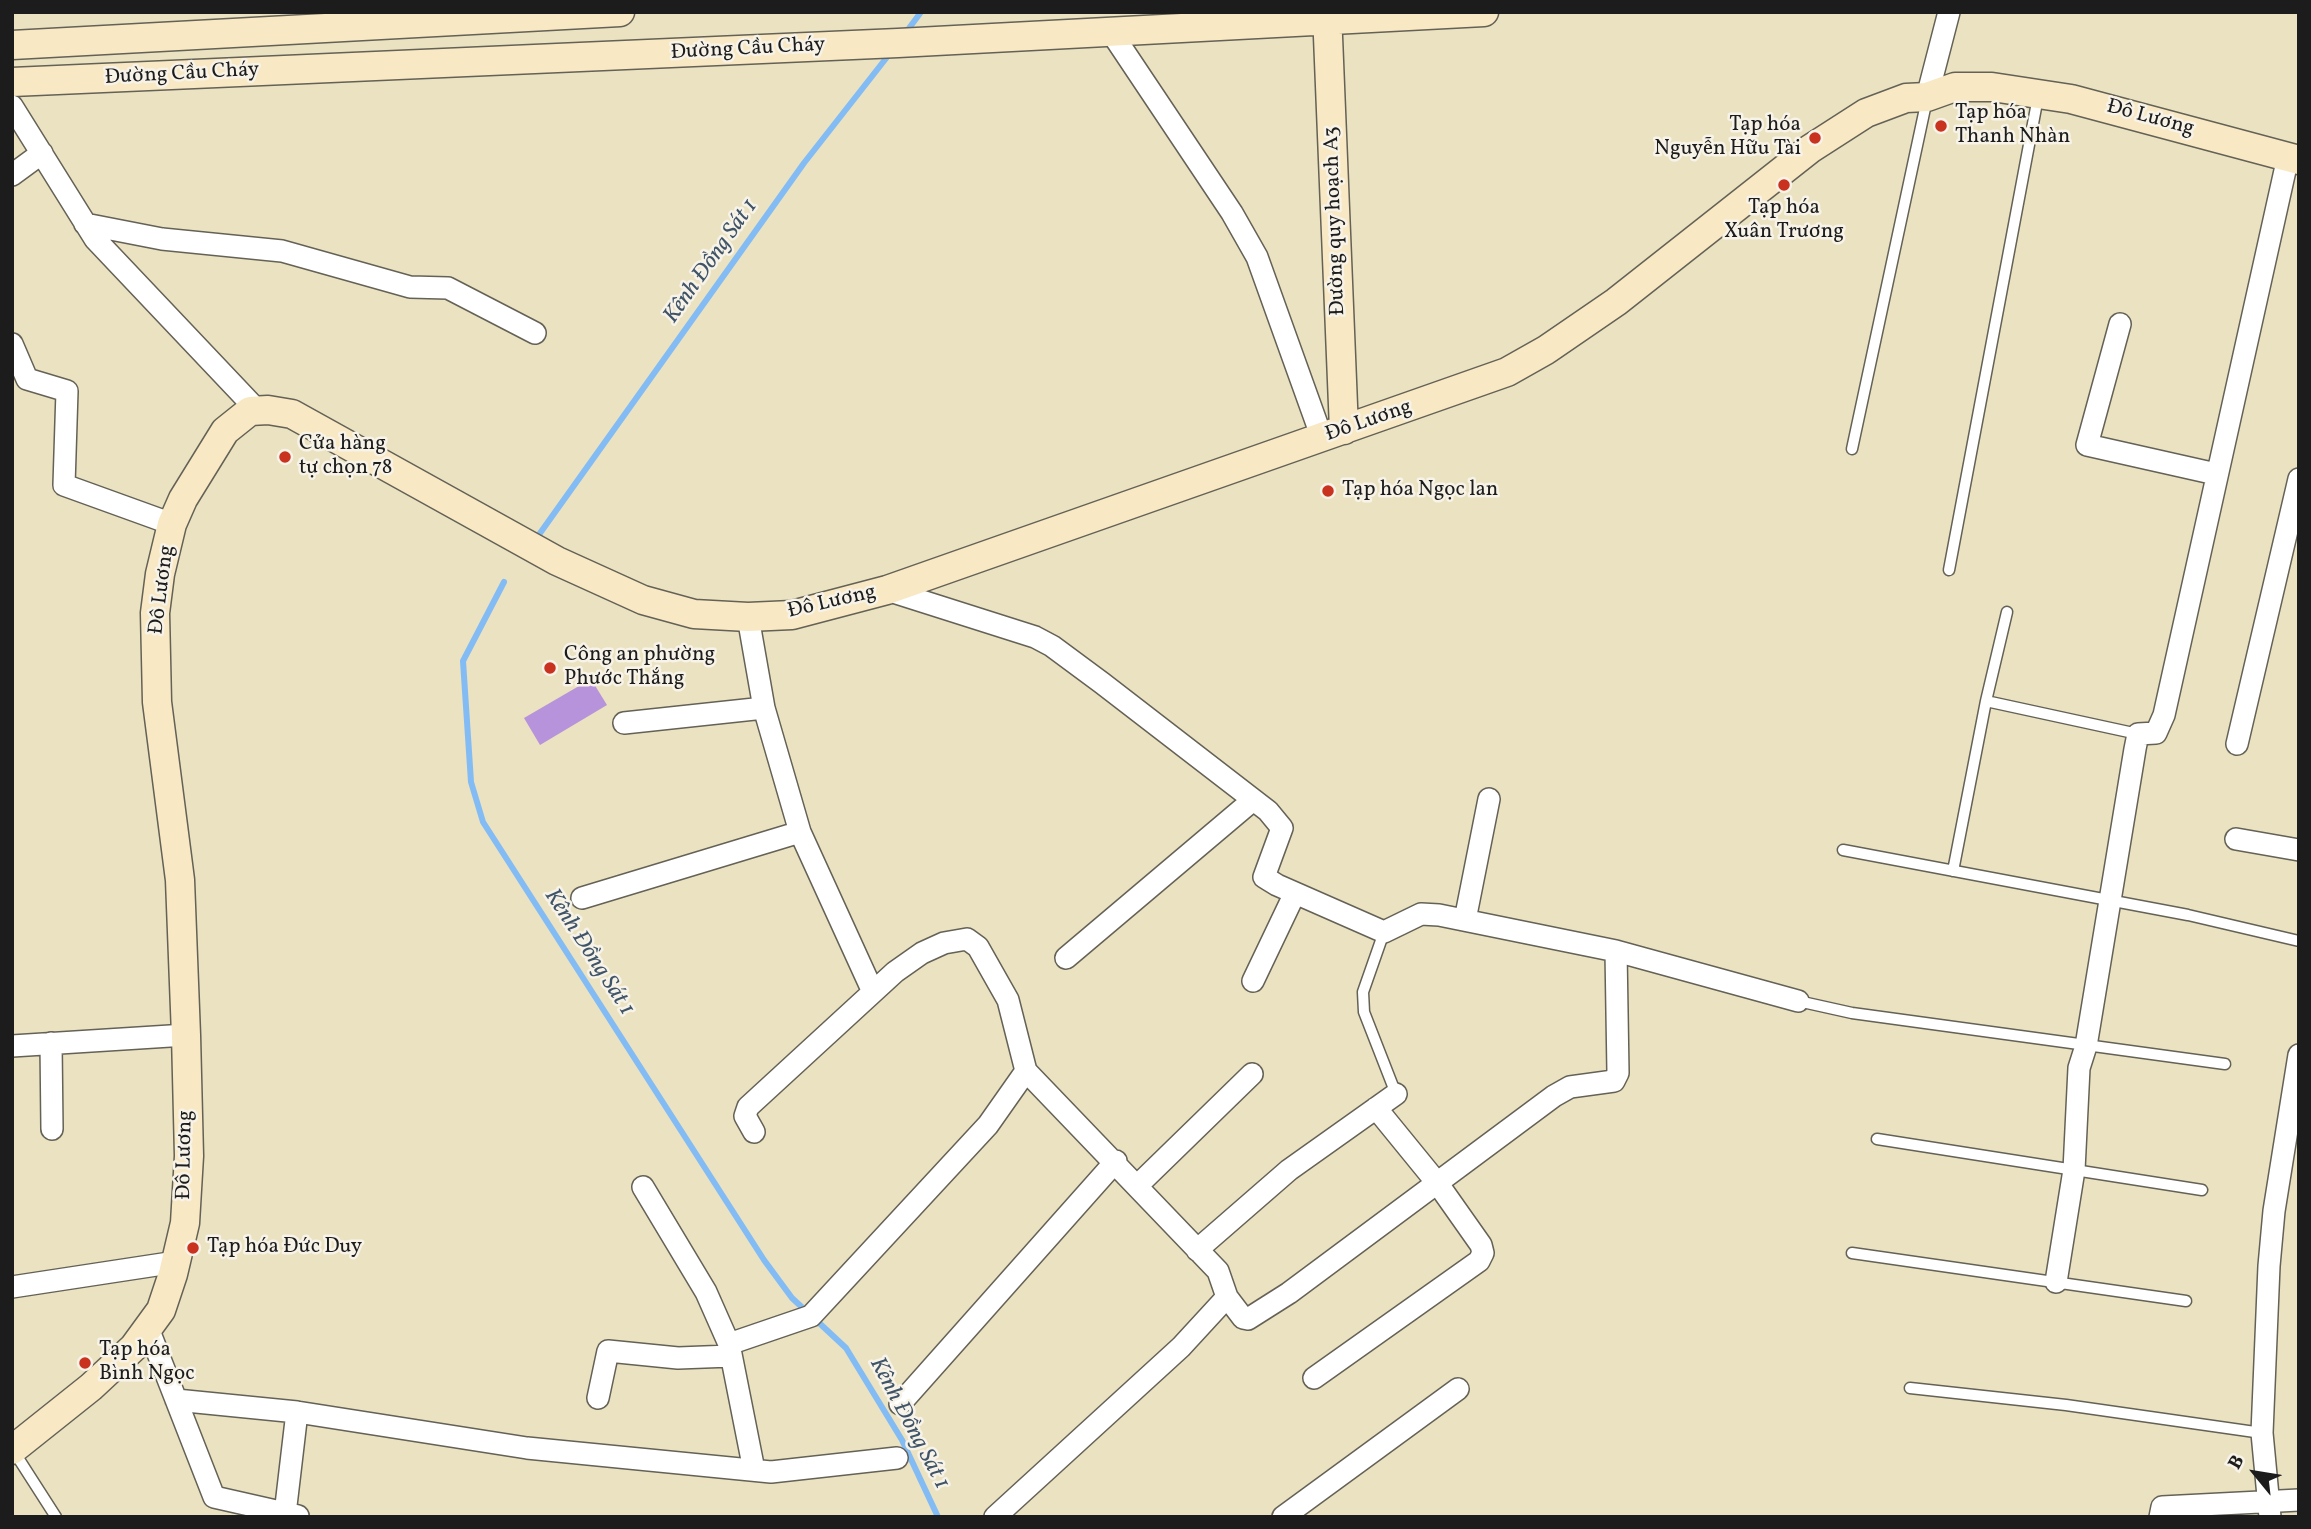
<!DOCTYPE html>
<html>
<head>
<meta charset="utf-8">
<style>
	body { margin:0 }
	#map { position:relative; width:2311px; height:1529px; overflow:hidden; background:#eae2c1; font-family:Vollkorn,serif }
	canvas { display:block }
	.frame { position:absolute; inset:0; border:14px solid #1c1c1c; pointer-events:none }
	.north { position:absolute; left:2220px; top:1438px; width:70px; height:70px; -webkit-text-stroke:5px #f7f3e8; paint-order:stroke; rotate:300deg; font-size:19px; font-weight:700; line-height:28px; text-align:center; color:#1c1c1c }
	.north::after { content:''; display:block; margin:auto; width:24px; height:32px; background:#1c1c1c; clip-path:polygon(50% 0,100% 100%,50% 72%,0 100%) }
</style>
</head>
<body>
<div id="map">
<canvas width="2311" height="1529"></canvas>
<div class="frame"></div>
<div class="north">B</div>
</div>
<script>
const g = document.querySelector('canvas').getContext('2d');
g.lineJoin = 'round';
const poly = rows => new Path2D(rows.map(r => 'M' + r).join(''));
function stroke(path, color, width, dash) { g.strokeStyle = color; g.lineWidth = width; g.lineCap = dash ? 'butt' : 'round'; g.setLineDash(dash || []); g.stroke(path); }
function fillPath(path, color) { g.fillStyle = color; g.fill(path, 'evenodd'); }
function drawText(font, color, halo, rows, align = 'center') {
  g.font = font + ' Vollkorn,serif'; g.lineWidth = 5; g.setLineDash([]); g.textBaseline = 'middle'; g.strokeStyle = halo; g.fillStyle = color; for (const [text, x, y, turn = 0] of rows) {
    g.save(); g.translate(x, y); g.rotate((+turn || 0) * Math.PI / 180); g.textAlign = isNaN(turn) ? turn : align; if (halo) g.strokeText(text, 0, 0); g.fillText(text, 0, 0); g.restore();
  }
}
const stream = poly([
	[904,35,921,12],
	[538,536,804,163,891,52],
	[504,582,463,661,471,782,483,822,764,1260,792,1298,806,1311],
	[816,1320,846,1348,902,1440,938,1517]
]);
const building = poly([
	[591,679,607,705,540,745,524,718]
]);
const lane = poly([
	[1852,449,1927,99],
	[1949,570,2038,97],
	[2007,612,1986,701,2138,734],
	[1843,850,2188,915,2299,941],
	[1953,871,1986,701],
	[1384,932,1363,992,1364,1012,1396,1094],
	[1798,1001,1852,1013,2225,1064],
	[1877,1139,2202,1190],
	[1852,1253,2186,1301],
	[1910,1388,2066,1405,2262,1433],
	[13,1450,56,1517]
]);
const street = poly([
	[1111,32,1232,213,1257,257,1322,438],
	[1927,97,1949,12],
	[12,106,95,239,257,410],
	[12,175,42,153],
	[85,224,162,239,282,251,410,287,448,288,535,333],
	[2120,324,2087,445,2216,474],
	[12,344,27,379,67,391,64,485,172,524],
	[887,590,1035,637,1052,646,1102,683,1268,811,1282,828,1264,877,1277,885,1384,932,1421,914,1439,915,1616,951,1798,1001],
	[748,617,764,708,800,832,873,992],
	[624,723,764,708],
	[2237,744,2299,479],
	[2236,839,2299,850],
	[582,898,800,832],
	[1465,920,1489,799],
	[1066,958,1253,800],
	[1253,981,1295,893],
	[51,1043,52,1129],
	[12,1046,186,1035],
	[754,1132,745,1116,748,1107,895,972,922,953,944,943,967,939,978,947,1008,1000,1026,1071,1218,1271,1227,1297,1243,1318,1248,1319,1289,1293,1554,1096,1570,1087,1614,1081,1618,1073,1616,951],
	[1138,1185,1252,1074],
	[643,1187,706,1292,729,1344,754,1470],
	[1197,1250,1289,1170,1396,1094],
	[2056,1282,2074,1170,2079,1068,2086,1046,2135,749,2138,734,2156,733,2164,715,2288,157],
	[12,1287,176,1262],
	[148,1328,214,1497,298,1516],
	[729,1344,811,1316,988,1125,1026,1071],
	[1314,1378,1479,1261,1483,1253,1481,1245,1438,1184,1376,1108],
	[598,1398,608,1351,678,1358,731,1356],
	[176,1400,297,1412],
	[900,1404,1116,1161],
	[285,1514,297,1412,527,1448,771,1472,897,1458],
	[995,1517,1181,1347,1227,1297],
	[1283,1517,1458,1389],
	[2160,1517,2162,1507,2299,1500],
	[2270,1517,2262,1433,2269,1266,2274,1211,2299,1055]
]);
const secondary = poly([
	[1327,12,1344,430],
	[12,45,620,12],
	[12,82,898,43,1484,12],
	[12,1450,91,1387,134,1347,161,1310,173,1274,185,1223,189,1156,186,1035,180,880,157,702,155,613,160,574,172,524,183,499,225,431,250,411,268,410,292,414,557,561,643,600,694,614,748,617,792,615,887,590,1507,372,1546,350,1616,302,1810,149,1866,113,1906,98,1927,97,1955,87,1992,87,2071,99,2299,160]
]);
const markers = [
	[1941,126,7,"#c8321e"],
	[1815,138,7,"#c8321e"],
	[1784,185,7,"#c8321e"],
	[285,457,7,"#c8321e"],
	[1328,491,7,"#c8321e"],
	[550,668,7,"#c8321e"],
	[193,1248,7,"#c8321e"],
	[85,1363,7,"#c8321e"]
];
const streetNames = [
	["Đường Cầu Cháy",748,50,-3],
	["Đường Cầu Cháy",182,75,-3],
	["Đô Lương",2150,119,15],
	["Đường quy hoạch A3",1336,221,-92],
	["Đô Lương",1369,422,-19],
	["Đô Lương",163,590,-83],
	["Đô Lương",832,603,-13],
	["Đô Lương",186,1155,-89]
];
const poiNames = [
	["Tạp hóa",1955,114],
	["Thanh Nhàn",1955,138],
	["Tạp hóa",1801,126,"right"],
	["Nguyễn Hữu Tài",1801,150,"right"],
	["Tạp hóa",1784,209,"center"],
	["Xuân Trương",1784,233,"center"],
	["Cửa hàng",299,445],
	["tự chọn 78",299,469],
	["Tạp hóa Ngọc lan",1342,491],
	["Công an phường",564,656],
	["Phước Thắng",564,680],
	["Tạp hóa Đức Duy",207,1248],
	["Tạp hóa",99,1351],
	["Bình Ngọc",99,1375]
];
const waterNames = [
	["Kênh Đồng Sát 1",712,262,-55],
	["Kênh Đồng Sát 1",588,953,57],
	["Kênh Đồng Sát 1",908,1424,62]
];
stroke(stream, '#83bcf4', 6);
fillPath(building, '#b693db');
stroke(lane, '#646156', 13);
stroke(street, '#646156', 24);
stroke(secondary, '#646156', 31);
stroke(lane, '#fff', 10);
stroke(street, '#fff', 21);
stroke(secondary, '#f8e8c3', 28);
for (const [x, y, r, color] of markers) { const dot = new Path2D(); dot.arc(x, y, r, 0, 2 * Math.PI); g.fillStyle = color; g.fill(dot); stroke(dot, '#f7f3e8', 2.5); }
drawText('21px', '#1c1c1c', '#f7f3e8', streetNames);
drawText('21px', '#1c1c1c', '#f7f3e8', poiNames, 'left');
drawText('italic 23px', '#405468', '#f7f3e8', waterNames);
</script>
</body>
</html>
